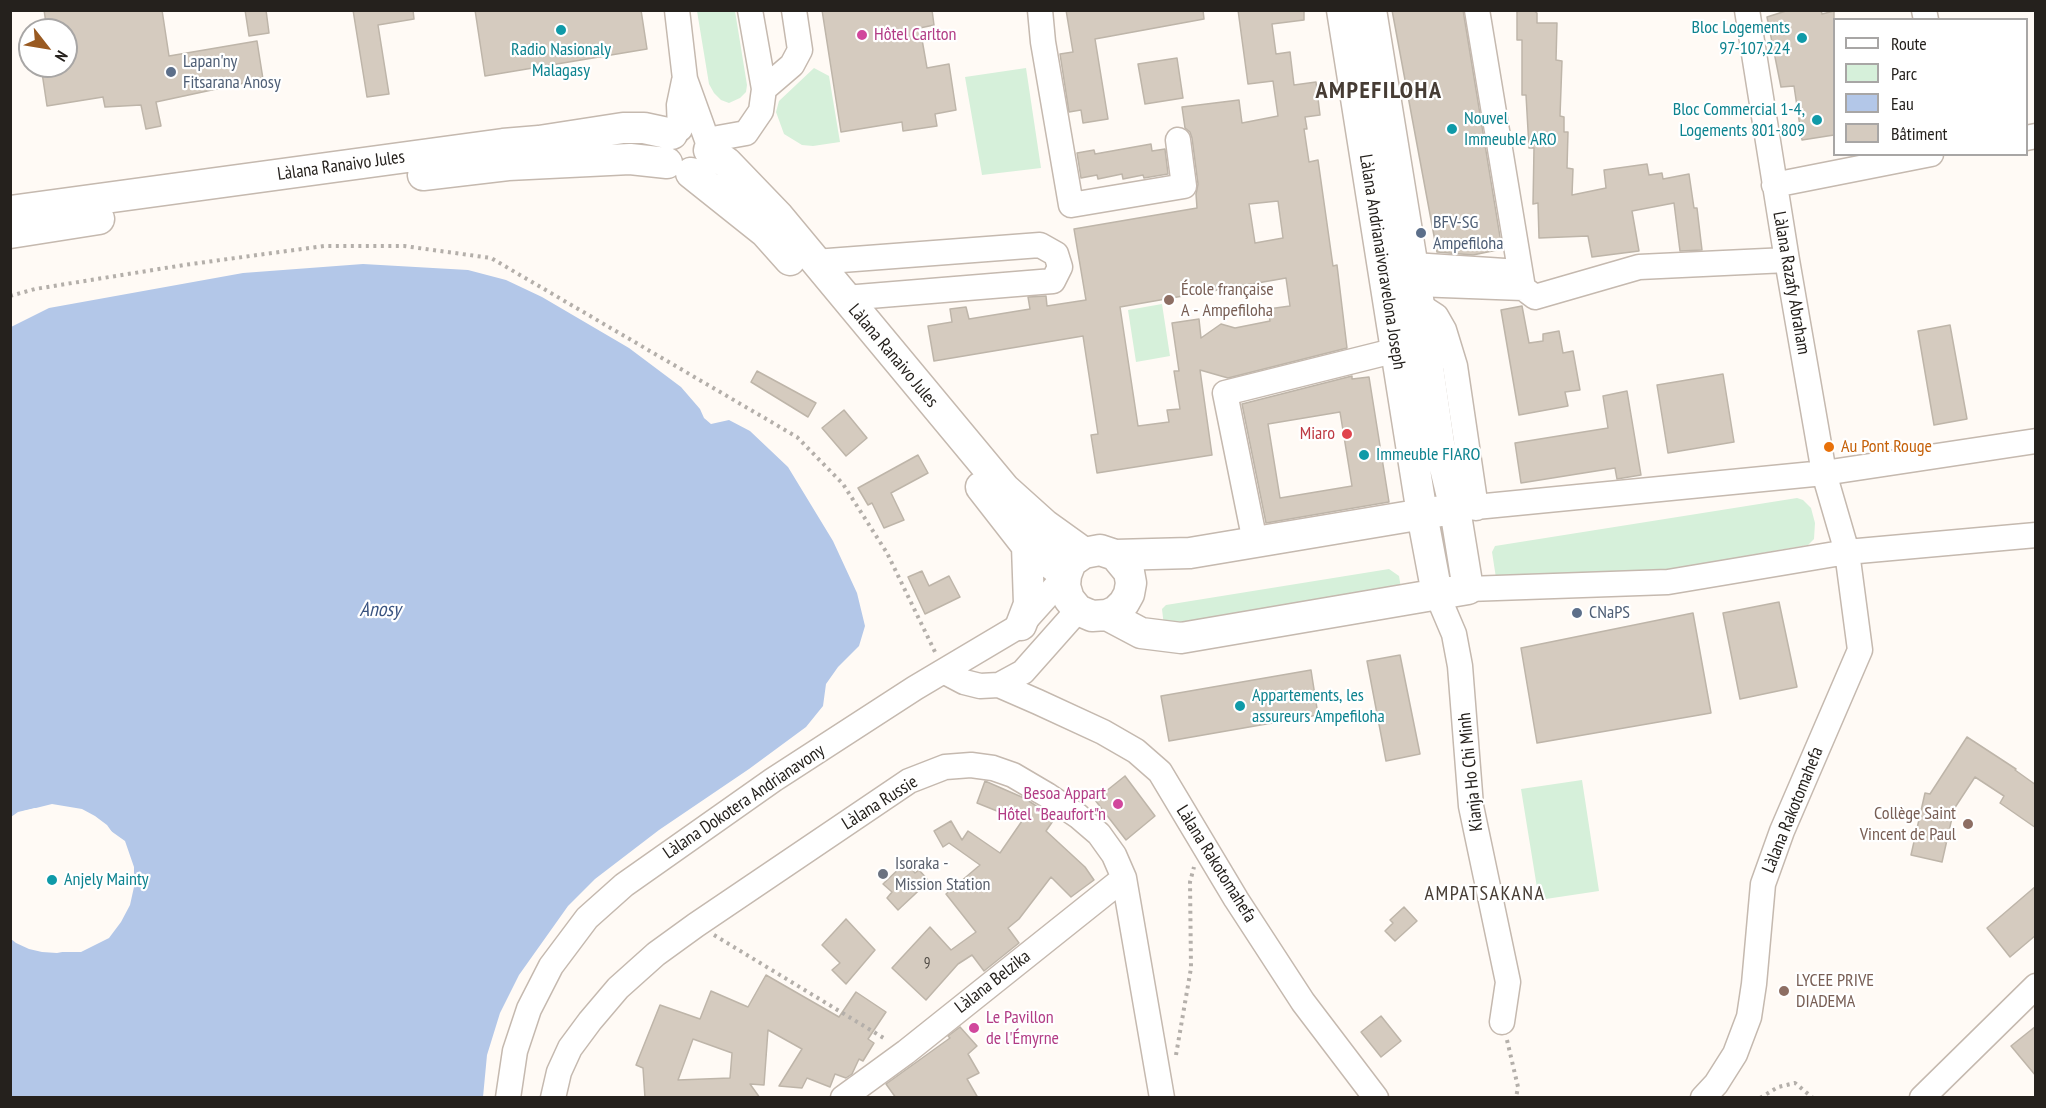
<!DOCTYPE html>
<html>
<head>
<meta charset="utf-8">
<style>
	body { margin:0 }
	#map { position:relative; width:2046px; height:1108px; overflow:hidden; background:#fffaf5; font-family:"PT Sans Narrow",sans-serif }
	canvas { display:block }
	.frame { position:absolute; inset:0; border:12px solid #25211d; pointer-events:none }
	.legend { position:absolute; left:1833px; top:18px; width:195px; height:138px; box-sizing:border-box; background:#fff; border:2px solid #a8a6a5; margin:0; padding:8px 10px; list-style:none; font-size:18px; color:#25211d }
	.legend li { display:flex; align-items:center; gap:12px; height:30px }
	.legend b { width:30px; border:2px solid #a8a6a5 }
	.north { position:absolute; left:18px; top:18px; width:60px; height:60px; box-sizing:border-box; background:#fff; border:2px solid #a8a6a5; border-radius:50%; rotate:121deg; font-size:16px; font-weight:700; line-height:24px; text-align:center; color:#25211d }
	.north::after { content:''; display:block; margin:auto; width:21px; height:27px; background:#995a22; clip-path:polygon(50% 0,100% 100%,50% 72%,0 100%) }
</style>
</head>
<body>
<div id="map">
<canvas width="2046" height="1108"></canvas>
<div class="frame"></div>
<ul class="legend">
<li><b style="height:8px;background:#fff"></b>Route</li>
<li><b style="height:16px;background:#d6f0da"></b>Parc</li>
<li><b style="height:16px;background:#b3c7e8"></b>Eau</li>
<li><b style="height:16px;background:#d5cbbf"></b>Bâtiment</li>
</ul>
<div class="north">N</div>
</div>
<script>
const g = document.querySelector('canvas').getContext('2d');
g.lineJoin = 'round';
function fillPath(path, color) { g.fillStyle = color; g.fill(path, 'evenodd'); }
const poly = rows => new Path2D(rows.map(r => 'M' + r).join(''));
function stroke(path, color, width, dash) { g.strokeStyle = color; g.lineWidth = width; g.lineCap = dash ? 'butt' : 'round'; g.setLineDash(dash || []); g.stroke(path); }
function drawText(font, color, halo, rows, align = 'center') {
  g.font = font + ' "PT Sans Narrow",sans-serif'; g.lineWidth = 4.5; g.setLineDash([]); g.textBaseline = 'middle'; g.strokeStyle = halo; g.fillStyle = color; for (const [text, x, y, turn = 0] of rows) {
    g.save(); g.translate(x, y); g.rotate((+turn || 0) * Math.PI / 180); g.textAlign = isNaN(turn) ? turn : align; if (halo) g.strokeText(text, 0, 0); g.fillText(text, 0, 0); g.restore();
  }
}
const green = poly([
	[697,11,735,11,747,85,746,92,740,98,729,103,721,100,714,93,709,84],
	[814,68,829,76,840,142,813,146,802,145,784,134,776,112,779,101],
	[1026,68,1041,168,982,175,965,77],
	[1162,304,1170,356,1136,362,1128,310],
	[1797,498,1803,500,1811,508,1815,523,1814,539,1808,545,1630,576,1498,591,1492,552,1495,546],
	[1389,569,1399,576,1404,606,1166,644,1162,609,1166,605],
	[1582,780,1599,891,1539,900,1521,789]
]);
const water = poly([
	[363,264,468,270,506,280,542,297,629,348,681,387,700,409,704,418,711,424,729,420,750,431,788,467,833,541,857,593,865,626,859,646,838,667,826,684,823,706,806,727,749,769,659,830,595,879,568,906,519,975,500,1013,487,1055,483,1097,11,1097,10,939,61,952,81,952,109,938,121,922,130,905,134,887,134,867,125,841,94,819,66,808,35,808,18,812,11,817,11,327,49,308,243,273]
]);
const pier = poly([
	[52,804,82,809,95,816,107,825,117,839,93,822,65,811,35,811,19,815,10,820,24,811],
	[11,936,17,940,37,945,78,949,57,953,42,952,29,949,16,943,11,939]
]);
const building = poly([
	[44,10,162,10,169,56,257,41,263,79,156,102,161,126,146,129,141,105,105,107,103,97,47,106,41,66,66,66,66,30,47,30,44,10],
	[245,10,266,10,269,33,249,36,245,10],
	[353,10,413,10,414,19,378,25,389,94,367,97,353,10],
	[475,10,641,10,647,49,485,76,475,10],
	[822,10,932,10,934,25,920,28,927,68,949,64,956,110,935,114,937,126,903,131,902,122,841,132,822,10],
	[1066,10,1203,10,1204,19,1095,39,1108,119,1083,123,1081,110,1069,112,1060,54,1073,52,1066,10],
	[1238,10,1304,10,1304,20,1272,24,1276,54,1290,52,1294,85,1316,82,1320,115,1305,117,1307,129,1304,129,1309,162,1318,160,1333,266,1337,265,1347,348,1228,378,1200,370,1212,455,1097,473,1091,435,1098,434,1083,336,934,361,928,326,952,322,950,309,966,307,969,319,1030,309,1028,297,1046,296,1047,306,1086,300,1074,229,1197,208,1196,194,1198,184,1192,138,1190,132,1185,128,1182,107,1239,100,1242,123,1278,116,1273,81,1248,84,1238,10],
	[1278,201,1283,238,1255,243,1249,204,1278,201],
	[1286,278,1290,306,1268,309,1270,321,1235,328,1221,324,1201,338,1199,319,1172,323,1179,371,1174,371,1180,409,1167,410,1169,422,1138,426,1120,307,1286,278],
	[1392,10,1463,10,1502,249,1473,255,1437,252,1392,10],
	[1517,10,1533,10,1537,13,1537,23,1557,23,1556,60,1562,61,1560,116,1564,117,1564,132,1568,132,1567,168,1573,169,1572,195,1606,188,1604,170,1647,164,1649,175,1662,173,1663,179,1689,174,1694,208,1697,208,1702,250,1680,251,1674,203,1632,211,1639,251,1592,257,1588,236,1539,238,1538,203,1533,204,1534,148,1529,148,1526,95,1522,95,1522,40,1517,40,1517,10],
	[1789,10,1821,10,1822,14,1834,11,1834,135,1802,140,1794,86,1781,87,1767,17,1789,10],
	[1177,58,1183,98,1145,104,1138,64,1177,58],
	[1151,144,1152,151,1165,149,1168,174,1144,178,1143,175,1123,179,1122,174,1098,179,1097,175,1081,178,1077,153,1094,150,1095,154,1151,144],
	[1522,306,1529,343,1543,341,1543,334,1559,331,1563,353,1573,351,1580,390,1565,392,1568,406,1519,415,1501,310,1522,306],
	[1950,325,1967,419,1934,425,1918,331,1950,325],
	[757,371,816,403,808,417,751,382,757,371],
	[1723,374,1734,442,1668,453,1657,385,1723,374],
	[1352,376,1352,379,1369,377,1389,502,1266,523,1242,404,1352,376],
	[1340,412,1352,486,1280,498,1268,424,1340,412],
	[1627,391,1641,475,1617,479,1615,468,1521,483,1515,443,1608,428,1603,396,1627,391],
	[844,410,867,438,846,456,822,428,844,410],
	[918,455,928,473,891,493,904,520,884,528,872,503,868,505,858,488,918,455],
	[922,571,929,586,949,576,960,597,925,614,908,577,922,571],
	[1779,602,1797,687,1740,699,1723,613,1779,602],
	[1693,613,1711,713,1537,743,1521,648,1693,613],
	[1400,655,1420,754,1386,761,1367,661,1400,655],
	[1311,670,1318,715,1169,741,1161,696,1311,670],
	[1967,737,2016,769,2015,770,2036,785,2036,828,2000,803,2004,796,1975,777,1954,809,1942,862,1911,855,1925,793,1930,794,1967,737],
	[1125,776,1155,816,1126,840,1095,800,1125,776],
	[985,781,1024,798,1055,818,1046,831,1085,867,1094,880,1071,897,1051,877,1019,919,1008,928,1019,943,984,971,972,955,958,964,926,1000,892,968,930,927,951,950,976,932,946,894,980,865,949,843,943,847,934,831,951,821,962,840,968,831,1000,853,1022,821,977,803,985,781],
	[906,862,915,873,919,870,929,881,898,910,887,898,892,892,883,884,906,862],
	[2036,886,2036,935,2010,957,1987,928,2036,886],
	[1404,907,1417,921,1395,941,1385,931,1393,923,1390,920,1404,907],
	[846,919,875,950,846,984,832,970,840,963,822,945,846,919],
	[766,975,839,1017,856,992,886,1012,868,1039,874,1043,863,1061,859,1059,852,1074,846,1078,835,1074,830,1087,807,1078,802,1088,779,1086,802,1049,768,1030,764,1085,750,1084,760,1098,645,1098,643,1068,636,1065,660,1005,700,1019,711,991,748,1007,766,975],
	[693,1039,732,1053,730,1078,678,1080,693,1039],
	[1381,1016,1401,1041,1381,1057,1361,1032,1381,1016],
	[2036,1026,2036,1076,2011,1046,2036,1026],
	[960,1027,977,1046,968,1054,979,1073,967,1079,978,1098,896,1098,886,1084,950,1038,948,1036,960,1027]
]);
const path = poly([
	[10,296,35,289,184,265,324,246,404,246,491,258,797,437,843,484,887,553,936,654],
	[714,935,887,1040],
	[1507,1040,1518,1087,1516,1098],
	[1176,1055,1191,968,1190,882,1194,867],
	[1760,1098,1778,1087,1795,1083,1813,1098]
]);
const minor = poly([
	[677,10,685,79,707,140,746,133,761,111,764,89,750,10],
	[1040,10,1043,42,1071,205,1184,186,1178,140],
	[1924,10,1926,20],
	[764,89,792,65,800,50,794,10],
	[680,129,679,105,684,81],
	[2026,138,2036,136],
	[1774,185,1931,154],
	[815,262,1040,245,1056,254,1060,267,1053,281,845,298],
	[1413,265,1520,272],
	[1416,284,1523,288,1477,10],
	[1523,288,1535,297,1639,267,1787,260],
	[1419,305,1436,316,1444,330,1455,366,1476,508],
	[1455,509,1824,473,2036,441],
	[1255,542,1225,393,1397,350],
	[1468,589,1668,582,1847,552,2036,535],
	[1437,594,1454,634,1460,666,1471,806,1508,982,1502,1022],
	[945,672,964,682,980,686,999,685,1038,702,1103,732,1136,751,1160,772,1236,899,1303,1002,1376,1098],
	[999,685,1023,672,1078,610],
	[508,1098,515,1051,529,1009,551,966,587,918,624,885,773,780,915,688,1021,625,1066,575],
	[553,1098,559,1072,570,1048,590,1021,618,988,656,954,696,925,909,781,945,767,971,765,993,768,1013,775,1047,795,1078,816,1099,834,1114,855,1124,878,1162,1098],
	[843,1098,906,1052,1124,878],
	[1703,1098,1716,1084,1735,1054,1749,1017,1754,984,1763,884,1782,831,1860,650,1847,552,1824,473,1787,260,1747,10],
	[1922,1098,2036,986]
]);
const major = poly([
	[1342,10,1422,514,1437,594],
	[709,150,727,163,779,217,1005,489,1045,525,1084,553],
	[691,173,765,232,790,260],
	[423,175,508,165,630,159,667,163],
	[10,211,503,144,539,141,623,128,644,128,672,134],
	[10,233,99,219],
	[981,487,1027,546,1066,575],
	[1115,555,1129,572,1131,583,1129,594,1124,603,1116,611,1107,615,1092,616,1078,610,1069,599,1065,586,1066,575,1071,562,1084,553,1100,550,1115,555,1190,553,1441,511],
	[1107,615,1141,633,1181,638,1468,589,1455,509,1439,443,1419,305,1371,10],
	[1021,625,1029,604,1027,546]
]);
const markers = [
	[561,30,6,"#0f9aa8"],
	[862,35,6,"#d1479c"],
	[1802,38,6,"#0f9aa8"],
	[171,72,6,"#5c6f8a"],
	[1817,120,6,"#0f9aa8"],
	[1452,129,6,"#0f9aa8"],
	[1421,233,6,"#5c6f8a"],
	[1169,300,6,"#8d6e63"],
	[1347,434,6,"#e0444e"],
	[1829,447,6,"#e8710a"],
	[1364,455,6,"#0f9aa8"],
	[1577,613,6,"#5c6f8a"],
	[1240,706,6,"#0f9aa8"],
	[1118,804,6,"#d1479c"],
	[1968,824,6,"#8d6e63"],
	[883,874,6,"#6b7280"],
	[52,880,6,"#0f9aa8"],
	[1784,991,6,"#8d6e63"],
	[974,1028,6,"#d1479c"]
];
const numberNames = [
	["9",927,964]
];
const cultureNames = [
	["Bloc Logements",1790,28,"right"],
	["97-107,224",1790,49,"right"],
	["Radio Nasionaly",561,50,"center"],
	["Malagasy",561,71,"center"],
	["Bloc Commercial 1-4,",1805,110,"right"],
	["Logements 801-809",1805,131,"right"],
	["Nouvel",1464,119],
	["Immeuble ARO",1464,140],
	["Immeuble FIARO",1376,455],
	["Appartements, les",1252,696],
	["assureurs Ampefiloha",1252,717],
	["Anjely Mainty",64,880]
];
const hotelNames = [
	["Hôtel Carlton",874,35],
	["Besoa Appart",1106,794,"right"],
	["Hôtel \"Beaufort\"n",1106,815,"right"],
	["Le Pavillon",986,1018],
	["de l'Émyrne",986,1039]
];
const serviceNames = [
	["Lapan'ny",183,62],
	["Fitsarana Anosy",183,83],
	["BFV-SG",1433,223],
	["Ampefiloha",1433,244],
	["CNaPS",1589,613]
];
const streetNames = [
	["Làlana Ranaivo Jules",341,166,-8],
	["Làlana Andrianaivoravelona Joseph",1382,262,81],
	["Làlana Razafy Abraham",1791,283,80],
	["Làlana Ranaivo Jules",893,356,50],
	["Kianja Ho Chi Minh",1471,772,-96],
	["Làlana Dokotera Andrianavony",744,802,-34],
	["Làlana Russie",880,803,-32],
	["Làlana Rakotomahefa",1793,810,-68],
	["Làlana Rakotomahefa",1216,864,58],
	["Làlana Belzika",993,982,-38]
];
const educationNames = [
	["École française",1181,290],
	["A - Ampefiloha",1181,311],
	["Collège Saint",1956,814,"right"],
	["Vincent de Paul",1956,835,"right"],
	["LYCEE PRIVE",1796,981],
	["DIADEMA",1796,1002]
];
const healthNames = [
	["Miaro",1335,434]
];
const foodNames = [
	["Au Pont Rouge",1841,447]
];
const worshipNames = [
	["Isoraka -",895,864],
	["Mission Station",895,885]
];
const waterNames = [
	["Anosy",380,610]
];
const neighbourhoodNames = [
	["AMPATSAKANA",1485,894]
];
const districtNames = [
	["AMPEFILOHA",1379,91]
];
fillPath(green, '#d6f0da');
fillPath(water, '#b3c7e8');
fillPath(pier, '#fffaf5');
fillPath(building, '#d5cbbf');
stroke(building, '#beb5a9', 1.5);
stroke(minor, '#c5b9af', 27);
stroke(major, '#c5b9af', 33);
stroke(path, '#b4afaa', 4, [3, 4.5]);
stroke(minor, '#fff', 24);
stroke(major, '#fff', 30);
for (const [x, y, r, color] of markers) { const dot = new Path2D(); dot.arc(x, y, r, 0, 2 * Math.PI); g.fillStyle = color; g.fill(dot); stroke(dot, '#fff', 2); }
drawText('15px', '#514c46', null, numberNames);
drawText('18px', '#0d838f', '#fff', cultureNames, 'left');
drawText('18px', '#b23c85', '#fff', hotelNames, 'left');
drawText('18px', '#4e5e75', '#fff', serviceNames, 'left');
drawText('18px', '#25211d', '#fff', streetNames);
drawText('18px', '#785e54', '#fff', educationNames, 'left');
drawText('18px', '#be3a42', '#fff', healthNames, 'right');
drawText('18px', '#c56008', '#fff', foodNames, 'left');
drawText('18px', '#5b616d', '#fff', worshipNames, 'left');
drawText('italic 20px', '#395380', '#fff', waterNames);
g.letterSpacing = '1.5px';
drawText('20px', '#463c34', '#fff', neighbourhoodNames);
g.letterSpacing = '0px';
g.letterSpacing = '1.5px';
drawText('bold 24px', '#463c34', '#fff', districtNames);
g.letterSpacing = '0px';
</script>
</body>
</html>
